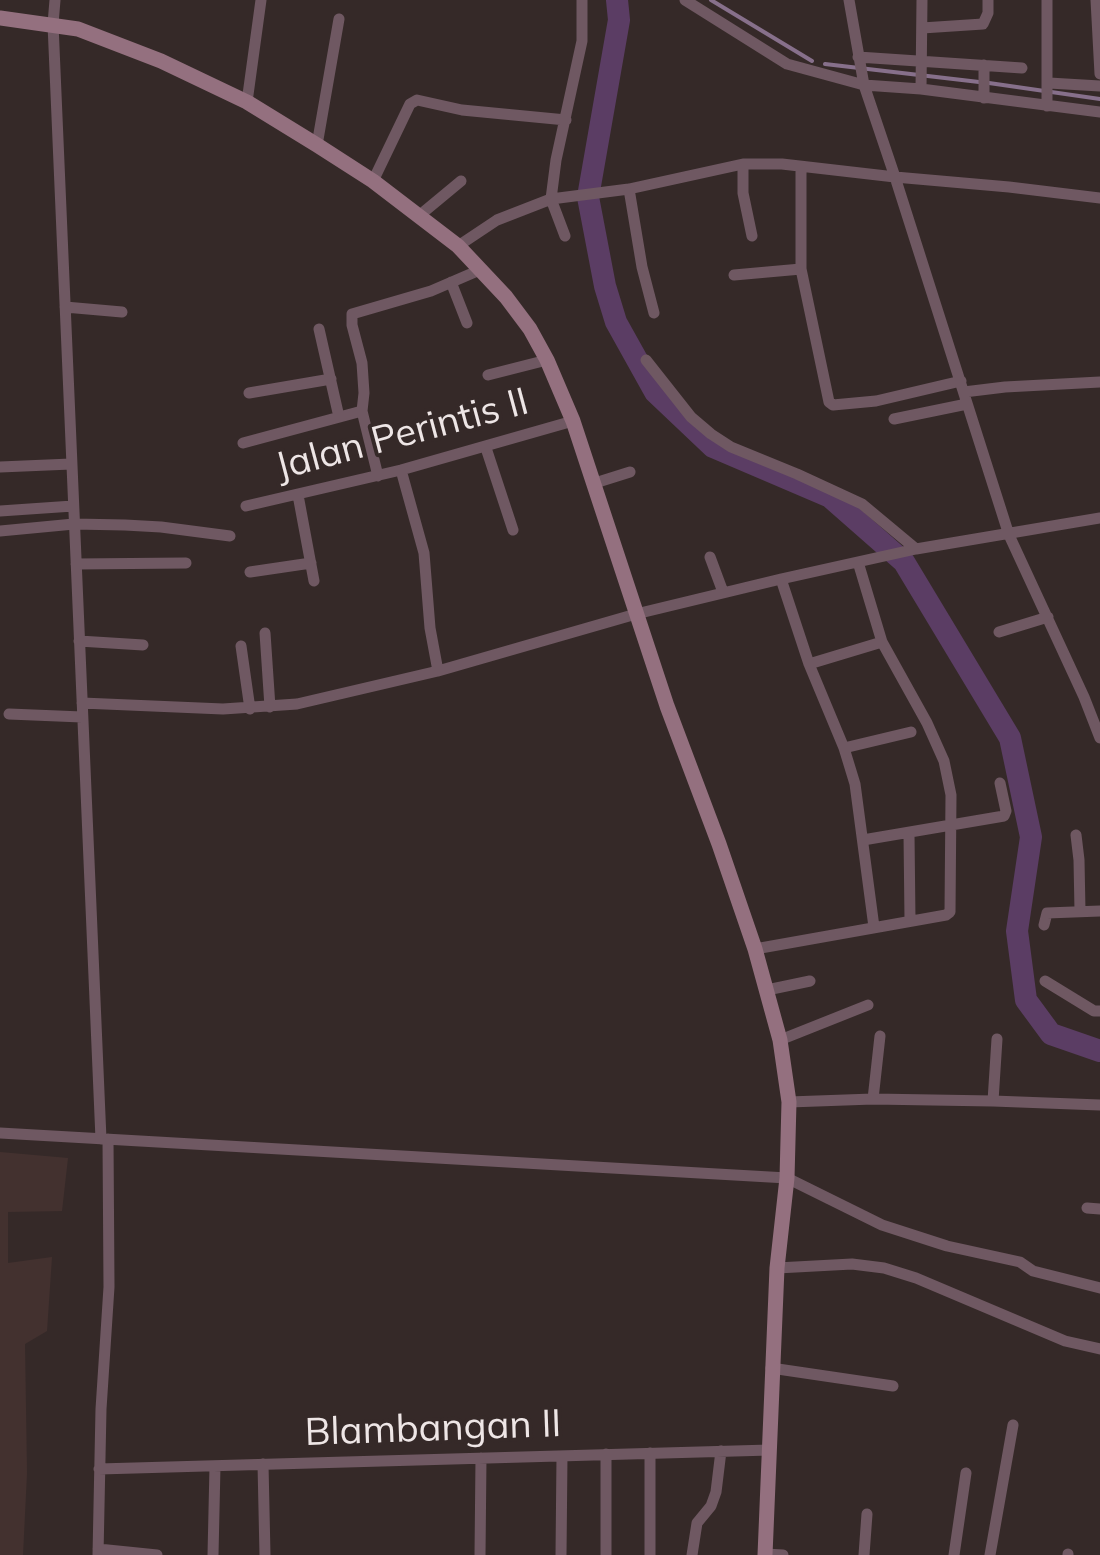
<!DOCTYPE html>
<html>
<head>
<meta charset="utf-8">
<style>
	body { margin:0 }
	canvas { display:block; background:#352928 }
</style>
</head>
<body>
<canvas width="1100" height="1555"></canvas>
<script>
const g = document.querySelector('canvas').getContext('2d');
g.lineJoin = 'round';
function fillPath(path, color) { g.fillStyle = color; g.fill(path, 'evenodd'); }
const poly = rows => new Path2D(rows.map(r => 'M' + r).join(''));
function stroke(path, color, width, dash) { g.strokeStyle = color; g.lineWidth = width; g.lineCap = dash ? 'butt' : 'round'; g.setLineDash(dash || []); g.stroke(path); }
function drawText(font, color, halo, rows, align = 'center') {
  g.font = font + ' Mulish,sans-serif'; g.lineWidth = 8; g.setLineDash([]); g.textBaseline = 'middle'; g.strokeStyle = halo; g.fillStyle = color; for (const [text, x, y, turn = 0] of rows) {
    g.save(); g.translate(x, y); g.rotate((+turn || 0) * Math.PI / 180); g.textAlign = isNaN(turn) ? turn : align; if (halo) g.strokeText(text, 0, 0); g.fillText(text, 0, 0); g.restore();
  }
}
const built = poly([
	[0,1152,68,1158,62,1211,8,1212,8,1263,52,1257,47,1331,25,1344,27,1473,23,1555,0,1555]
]);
const stream = poly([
	[711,0,812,61],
	[825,64,979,82],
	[989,83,1100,99]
]);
const river = poly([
	[617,0,619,20,588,197,605,286,616,322,655,392,713,447,830,497,904,562,1010,738,1031,837,1017,931,1026,1000,1051,1034,1100,1051]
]);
const street = poly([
	[55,0,53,24,101,1139],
	[685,0,787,64,864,85,921,89,1100,112],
	[849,0,864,85,895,177,1009,535,1084,697,1100,738],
	[1047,0,1047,106],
	[1096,0,1100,74],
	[922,28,983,24,988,13,988,0],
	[858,57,1022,68],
	[1049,83,1100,86],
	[921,89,922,0],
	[984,98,984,65],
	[247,102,261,0],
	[317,145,339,19],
	[743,164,743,193,752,236],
	[801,167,801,269,829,402,833,405,876,401,961,381],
	[373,181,410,104,417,100,462,110,566,120],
	[629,189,642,267,654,313],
	[420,215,461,181],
	[565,236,551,199,556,160,582,41,582,0],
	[458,246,497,220,551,199,629,189,743,164,782,164,895,177,1009,187,1100,198],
	[734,275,801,269],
	[451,282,467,323],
	[65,307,122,312],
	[319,329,339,417],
	[646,360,691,417,711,434,731,447,797,474,862,504,916,549],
	[488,375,547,360],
	[964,392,1005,387,1100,382],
	[249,393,331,379],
	[894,419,967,404],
	[243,443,362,411],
	[486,448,513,530],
	[0,467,71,464],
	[401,470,424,553,430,628,438,671],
	[378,476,362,411,364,393,362,363,352,325,352,314,431,291,482,269],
	[595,483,630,472],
	[298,495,314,581],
	[246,506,401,470,573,421],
	[0,511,73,506],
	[0,531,74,524,125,525,161,527,230,536],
	[710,557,723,592],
	[76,564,186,563],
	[250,572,311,563],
	[781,579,809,664,844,748,855,784,874,927],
	[999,632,1048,617],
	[265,633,270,707],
	[79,641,143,645],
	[241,646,250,709],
	[809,664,882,642],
	[82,703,223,709,297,704,438,671,636,614,781,579,916,549,1100,518],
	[9,714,82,717],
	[844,748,911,732],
	[909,834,910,920],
	[1076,835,1079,860,1080,911],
	[863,840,1004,816,1006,811,1000,783],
	[1044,925,1047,913,1100,911],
	[755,949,946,915,950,912,951,795,944,761,927,723,882,642,858,562],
	[1045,981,1094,1011,1100,1011],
	[767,990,810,981],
	[780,1040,868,1005],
	[873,1099,880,1036],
	[993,1101,997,1039],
	[789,1102,873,1099,993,1101,1100,1105],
	[0,1133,787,1178,882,1225,947,1246,1020,1262,1033,1271,1100,1288],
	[1087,1208,1100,1209],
	[777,1268,852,1264,884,1268,916,1278,1065,1341,1100,1349],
	[771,1368,893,1386],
	[650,1453,650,1555],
	[606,1454,606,1555],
	[263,1464,265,1555],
	[99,1469,770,1450],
	[98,1549,157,1555],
	[765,1554,783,1555],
	[98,1555,101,1409,109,1287,108,1139],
	[213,1555,215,1466],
	[480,1555,481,1458],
	[561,1555,562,1456],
	[692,1555,697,1523,711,1506,716,1492,721,1451],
	[864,1555,867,1514],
	[954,1555,966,1473],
	[990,1555,1013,1425],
	[1068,1555,1068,1554]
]);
const secondary = poly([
	[0,18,78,29,161,61,247,102,317,145,373,181,458,246,506,297,530,329,547,360,573,421,667,706,719,844,755,949,780,1040,789,1102,787,1178,777,1268,765,1555]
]);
const streetNames = [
	["Jalan Perintis II",402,435,-15],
	["Blambangan II",433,1429,-2]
];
fillPath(built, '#43312f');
stroke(stream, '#87708b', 4);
stroke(river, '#5b3d64', 22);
stroke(street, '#6f5862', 11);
stroke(secondary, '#94707f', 15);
drawText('38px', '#eee6e6', '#352928', streetNames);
</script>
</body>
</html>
